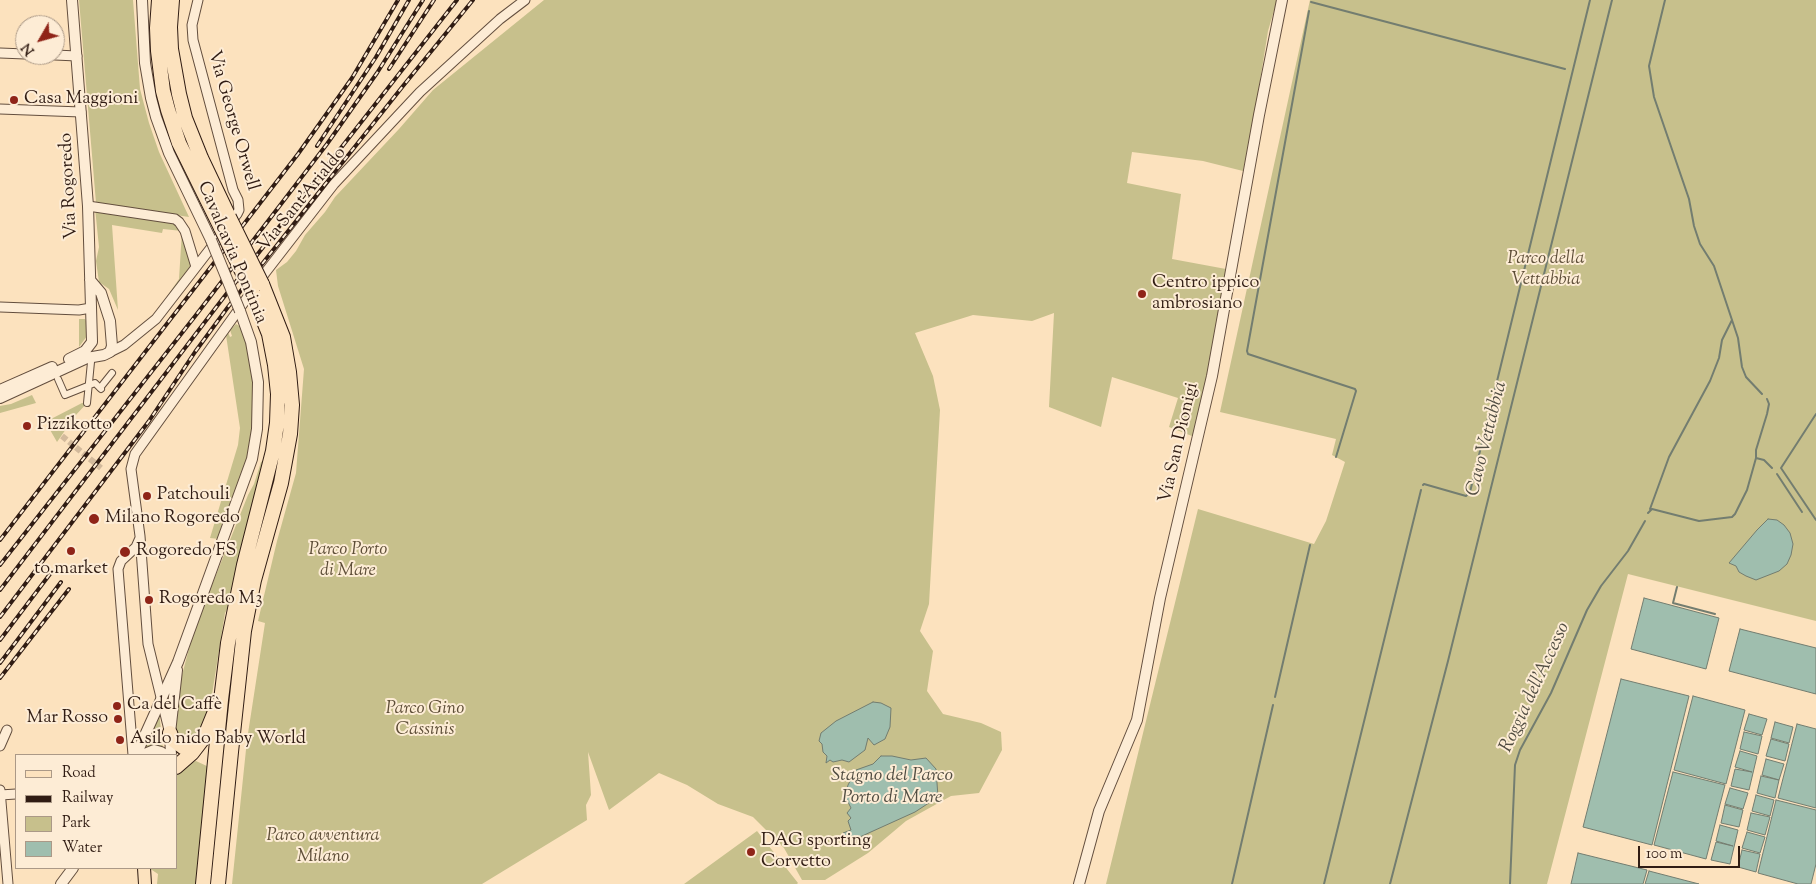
<!DOCTYPE html>
<html>
<head>
<meta charset="utf-8">
<style>
	body { margin:0 }
	#map { position:relative; width:1816px; height:884px; overflow:hidden; background:#fce2be; font-family:"Sorts Mill Goudy",serif }
	canvas { display:block }
	.legend { position:absolute; left:15px; top:754px; width:162px; height:115px; box-sizing:border-box; background:#fdecd5; border:1px solid #ab9987; margin:0; padding:6px 9px; list-style:none; font-size:15px; color:#301c13 }
	.legend li { display:flex; align-items:center; gap:10px; height:25px }
	.legend b { width:25px; border:1px solid #ab9987 }
	.north { position:absolute; left:15px; top:15px; width:50px; height:50px; box-sizing:border-box; background:#fdecd5; border:1px solid #ab9987; border-radius:50%; rotate:232deg; font-size:14px; font-weight:700; line-height:20px; text-align:center; color:#301c13 }
	.north::after { content:''; display:block; margin:auto; width:18px; height:22px; background:#8f2418; clip-path:polygon(50% 0,100% 100%,50% 72%,0 100%) }
	.scale { position:absolute; left:1638px; top:846px; width:102px; height:22px; box-sizing:border-box; border:2px solid #301c13; border-top:0; padding-left:6px; font-size:15px; line-height:18px; white-space:nowrap; color:#301c13; -webkit-text-stroke:4px #fdecd5; paint-order:stroke }
</style>
</head>
<body>
<div id="map">
<canvas width="1816" height="884"></canvas>
<ul class="legend">
<li><b style="height:6px;background:#fce2be"></b>Road</li>
<li><b style="height:6px;background:#301c13"></b>Railway</li>
<li><b style="height:14px;background:#c7c08c"></b>Park</li>
<li><b style="height:14px;background:#9fbeae"></b>Water</li>
</ul>
<div class="north">N</div>
<div class="scale">100 m</div>
</div>
<script>
const g = document.querySelector('canvas').getContext('2d');
g.lineJoin = 'round';
function fillPath(path, color) { g.fillStyle = color; g.fill(path, 'evenodd'); }
const poly = rows => new Path2D(rows.map(r => 'M' + r).join(''));
function stroke(path, color, width, dash) { g.strokeStyle = color; g.lineWidth = width; g.lineCap = dash ? 'butt' : 'round'; g.setLineDash(dash || []); g.stroke(path); }
function drawText(font, color, halo, rows, align = 'center') {
  g.font = font + ' "Sorts Mill Goudy",serif'; g.lineWidth = 4; g.setLineDash([]); g.textBaseline = 'middle'; g.strokeStyle = halo; g.fillStyle = color; for (const [text, x, y, turn = 0] of rows) {
    g.save(); g.translate(x, y); g.rotate((+turn || 0) * Math.PI / 180); g.textAlign = isNaN(turn) ? turn : align; if (halo) g.strokeText(text, 0, 0); g.fillText(text, 0, 0); g.restore();
  }
}
const green = poly([
	[79,0,133,0,140,89,149,123,159,152,189,217,96,203],
	[544,0,1277,0,1268,31,1255,112,1243,171,1203,161,1132,152,1127,183,1181,194,1172,259,1226,269,1197,438,1169,427,1178,398,1112,377,1101,427,1049,407,1054,313,1032,321,973,315,915,333,933,376,940,410,929,604,920,631,933,651,927,691,943,714,981,723,1001,732,1002,750,979,793,951,796,906,821,868,853,825,880,802,880,784,848,753,817,718,804,687,785,659,773,609,810,588,752,591,795,586,805,587,820,482,884,232,884,247,740,265,623,258,621,277,541,296,473,304,369,278,286,276,270,287,262,296,251,305,235,325,212,335,197,399,129,433,90],
	[1310,0,1816,0,1816,621,1628,574,1547,884,1106,884,1198,509,1314,544,1326,521,1345,462,1332,455,1336,439,1220,412],
	[95,208,168,218,175,221,182,230,193,265,152,318,179,279,182,231,163,229,162,233,112,225,118,310,109,289,99,282,96,261,99,247],
	[79,319,85,319,87,323,87,336,79,347],
	[236,324,241,327,250,351,254,384,255,421,249,454,219,539,210,538,238,445,240,428,226,335,228,332,230,337,232,336,230,330],
	[32,395,36,403,0,413,0,406,11,404],
	[82,403,87,403,75,416,57,442,49,428,51,419],
	[268,457,232,599,225,613,210,707,206,725,195,741,182,743,175,731,178,690,194,630,248,495,254,484,261,462],
	[159,710,163,750,143,750],
	[196,761,209,767,198,884,157,884,158,874,149,868,176,868,176,774,190,763],
	[757,831,798,883,797,884,684,884]
]);
const water = poly([
	[1768,519,1777,520,1784,525,1790,533,1793,544,1791,555,1787,564,1779,571,1756,580,1746,576,1739,572,1736,566,1729,563,1757,530,1768,519],
	[1644,598,1719,618,1706,669,1631,649,1644,598],
	[1740,629,1816,648,1816,694,1729,671,1740,629],
	[1621,679,1689,696,1652,845,1583,827,1621,679],
	[1693,696,1745,710,1726,784,1674,770,1693,696],
	[873,702,881,703,891,708,890,727,885,739,874,745,868,738,865,750,849,762,842,760,833,762,830,760,826,763,827,756,823,752,822,744,819,741,821,733,836,721,873,702],
	[1749,714,1767,719,1762,735,1744,730,1749,714],
	[1775,722,1793,727,1789,743,1771,738,1775,722],
	[1797,724,1816,729,1816,808,1778,798,1797,724],
	[1744,732,1762,736,1758,754,1740,749,1744,732],
	[1771,739,1789,744,1785,761,1766,756,1771,739],
	[1740,751,1757,756,1749,790,1731,786,1735,769,1752,772,1735,767,1740,751],
	[881,756,892,756,911,760,926,758,936,769,938,797,915,812,851,841,843,833,851,830,848,821,851,818,847,813,851,808,845,796,848,785,856,770,873,764,881,756],
	[1766,759,1784,764,1779,780,1762,775,1766,759],
	[1673,772,1725,785,1706,859,1654,845,1673,772],
	[1761,776,1779,780,1775,798,1757,793,1761,776],
	[1730,788,1748,793,1743,809,1725,804,1730,788],
	[1756,795,1774,800,1770,816,1752,811,1756,795],
	[1776,800,1816,810,1816,864,1811,884,1798,884,1758,873,1776,800],
	[1725,805,1743,810,1739,827,1721,823,1725,805],
	[1751,813,1770,817,1765,835,1747,830,1751,813],
	[1720,825,1738,830,1730,864,1711,860,1716,842,1733,846,1716,841,1720,825],
	[1747,832,1765,837,1760,853,1742,848,1747,832],
	[1742,850,1760,854,1756,872,1738,867,1742,850],
	[1578,853,1647,870,1643,884,1571,884,1578,853],
	[1649,871,1699,884,1645,884,1649,871]
]);
const stream = poly([
	[1665,0,1649,66,1654,97,1689,199,1694,226,1700,244,1714,266,1738,338,1742,367,1746,377,1762,394],
	[1311,2,1565,69],
	[1309,11,1247,351,1248,354,1355,389,1356,391,1336,457],
	[1816,414,1781,468,1816,520],
	[1756,458,1764,460,1772,468],
	[1777,474,1802,512],
	[1423,485,1424,484,1466,496,1470,492,1590,0],
	[1650,509,1669,457,1710,381,1719,358,1722,340,1732,320],
	[1648,513,1652,509,1699,521,1732,517,1735,514,1747,490,1756,458,1756,450,1767,414,1769,404,1767,399],
	[1677,587,1673,603,1715,614],
	[1275,697,1310,545],
	[1232,884,1273,705],
	[1324,884,1421,490],
	[1390,884,1448,661,1612,0],
	[1510,884,1515,765,1520,750,1551,693,1587,610,1601,586,1628,551,1645,521]
]);
const pedestrianTunnel = poly([
	[62,436,101,468]
]);
const pedestrian = poly([
	[58,379,65,395,95,383,101,389],
	[100,388,112,373],
	[87,403,91,362]
]);
const minor = poly([
	[0,53,25,54],
	[55,55,77,56],
	[0,109,81,112],
	[88,206,175,219,179,222,185,231,196,267],
	[0,307,79,310,91,308],
	[110,352,124,345,156,319,237,214,239,210,238,200,233,190,193,40,192,25,198,0],
	[169,730,148,644,140,536,131,469,135,454,265,273,334,184,420,92,500,19,525,0],
	[0,746,7,730],
	[133,755,118,569,121,561,136,547,140,538],
	[0,790,8,884],
	[0,795,16,794]
]);
const tertiary = poly([
	[72,0,88,206,92,341],
	[142,0,145,63,151,98,156,117,169,153,211,240],
	[69,359,85,351,92,342],
	[0,390,52,367],
	[0,398,87,358,104,355,110,352,112,346,110,321,101,293,90,280],
	[136,755,178,662,252,459,257,429,258,382,251,342,240,311],
	[142,755,154,750,161,752,165,755],
	[171,755,170,733,177,670],
	[61,884,73,868],
	[1079,884,1099,811,1137,720,1160,598,1212,376,1259,115,1282,0]
]);
const primary = poly([
	[144,868,145,884]
]);
const trunk = poly([
	[159,0,157,28,158,51,163,91,168,110,179,143,221,228],
	[172,0,170,27,171,49,179,94,185,118,201,158,229,217],
	[170,733,172,739,184,748,194,747,199,743],
	[176,767,192,753,205,736,214,714],
	[203,884,221,700,228,643,244,565,273,451,277,423,278,394,275,365,269,334,253,294],
	[218,884,231,752,244,631,254,580,281,483,290,434,292,405,289,372,283,337,262,284]
]);
const rail = poly([
	[389,69,434,0],
	[317,146,376,57,409,0],
	[0,540,298,154,352,78,398,0],
	[0,565,196,315,327,144,377,73,423,0],
	[0,590,224,297,457,0],
	[0,617,149,421,195,352,228,307,403,86,473,0],
	[0,640,50,574],
	[0,663,61,582],
	[0,678,69,589]
]);
const tertiaryBridge = poly([
	[211,240,240,311]
]);
const trunkBridge = poly([
	[229,217,262,284],
	[221,228,253,294]
]);
const markers = [
	[14,100,5,"#8f2418"],
	[1142,294,5,"#8f2418"],
	[27,426,5,"#8f2418"],
	[147,496,5,"#8f2418"],
	[94,519,6,"#8f2418"],
	[71,551,5,"#8f2418"],
	[125,552,6,"#8f2418"],
	[149,600,5,"#8f2418"],
	[117,706,5,"#8f2418"],
	[118,719,5,"#8f2418"],
	[120,740,5,"#8f2418"],
	[751,852,5,"#8f2418"]
];
const poiNames = [
	["Casa Maggioni",24,100],
	["Centro ippico",1152,284],
	["ambrosiano",1152,305],
	["Pizzikotto",37,426],
	["Patchouli",157,496],
	["Milano Rogoredo",105,519],
	["Rogoredo FS",136,552],
	["to.market",71,570,"center"],
	["Rogoredo M3",159,600],
	["Ca del Caffè",127,706],
	["Mar Rosso",108,719,"right"],
	["Asilo nido Baby World",130,740],
	["DAG sporting",761,842],
	["Corvetto",761,863]
];
const streetNames = [
	["Via George Orwell",232,121,74],
	["Via Rogoredo",70,186,-93],
	["Via Sant'Arialdo",303,200,-51],
	["Cavalcavia Pontinia",231,253,67],
	["Via San Dionigi",1180,443,-77]
];
const parkNames = [
	["Parco della",1546,260],
	["Vettabbia",1546,281],
	["Parco Porto",348,551],
	["di Mare",348,572],
	["Parco Gino",425,710],
	["Cassinis",425,731],
	["Parco avventura",323,837],
	["Milano",323,858]
];
const waterNames = [
	["Cavo Vettabbia",1488,439,-76],
	["Roggia dell'Accesso",1536,688,-65],
	["Stagno del Parco",892,777],
	["Porto di Mare",892,799]
];
fillPath(green, '#c7c08c');
fillPath(water, '#9fbeae');
stroke(water, '#737d70', 1);
stroke(stream, '#737d70', 2);
stroke(pedestrianTunnel, '#d3ba9c', 6, [6, 3]);
stroke(pedestrian, '#634e3e', 8);
stroke(minor, '#634e3e', 11);
stroke(tertiary, '#634e3e', 12);
stroke(primary, '#301c13', 14);
stroke(trunk, '#301c13', 16);
stroke(pedestrian, '#fdecd5', 6);
stroke(minor, '#fdecd5', 9);
stroke(tertiary, '#fdecd5', 10);
stroke(primary, '#fce2be', 12);
stroke(trunk, '#fce2be', 14);
stroke(rail, '#301c13', 4);
stroke(rail, '#fdecd5', 2, [5.5]);
stroke(tertiaryBridge, '#634e3e', 12, []);
stroke(trunkBridge, '#301c13', 16, []);
stroke(tertiaryBridge, '#fdecd5', 10);
stroke(trunkBridge, '#fce2be', 14);
for (const [x, y, r, color] of markers) { const dot = new Path2D(); dot.arc(x, y, r, 0, 2 * Math.PI); g.fillStyle = color; g.fill(dot); stroke(dot, '#fdecd5', 2); }
drawText('18px', '#301c13', '#fdecd5', poiNames, 'left');
drawText('18px', '#301c13', '#fdecd5', streetNames);
drawText('italic 18px', '#5d4d37', '#fdecd5', parkNames);
drawText('italic 19px', '#514d42', '#fdecd5', waterNames);
</script>
</body>
</html>
